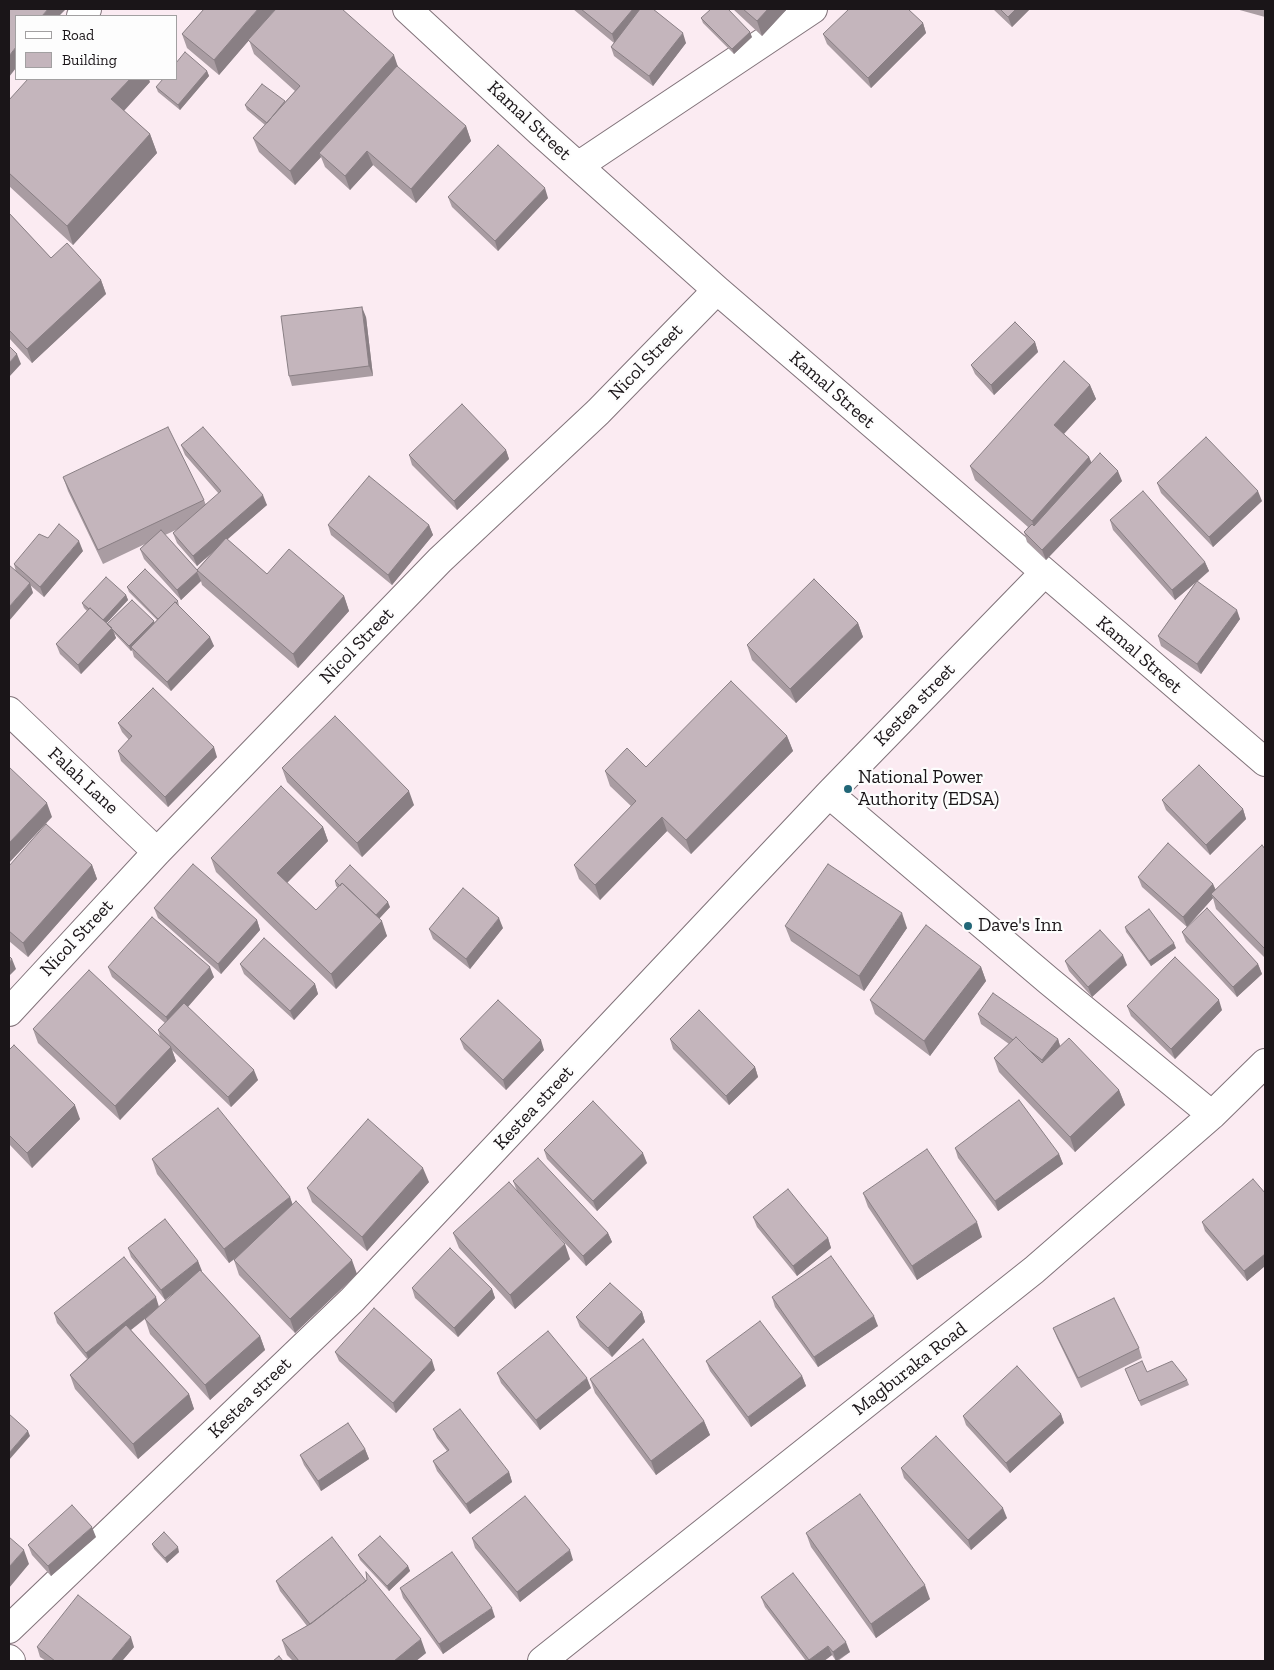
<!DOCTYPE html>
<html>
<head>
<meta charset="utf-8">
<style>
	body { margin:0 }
	#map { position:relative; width:1274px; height:1670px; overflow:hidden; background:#fbebf2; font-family:"Zilla Slab",serif }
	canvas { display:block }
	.frame { position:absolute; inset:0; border:10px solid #1a1518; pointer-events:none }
	.legend { position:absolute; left:15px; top:15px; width:162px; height:65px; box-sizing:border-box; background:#fdfdfd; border:1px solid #a2a0a1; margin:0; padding:6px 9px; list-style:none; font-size:15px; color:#1a1518 }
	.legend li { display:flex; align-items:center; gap:10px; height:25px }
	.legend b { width:25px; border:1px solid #a2a0a1 }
</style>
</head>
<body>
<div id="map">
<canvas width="1274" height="1670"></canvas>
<div class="frame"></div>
<ul class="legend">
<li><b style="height:6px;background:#fff"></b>Road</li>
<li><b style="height:14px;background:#c4b5bc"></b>Building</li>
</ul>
</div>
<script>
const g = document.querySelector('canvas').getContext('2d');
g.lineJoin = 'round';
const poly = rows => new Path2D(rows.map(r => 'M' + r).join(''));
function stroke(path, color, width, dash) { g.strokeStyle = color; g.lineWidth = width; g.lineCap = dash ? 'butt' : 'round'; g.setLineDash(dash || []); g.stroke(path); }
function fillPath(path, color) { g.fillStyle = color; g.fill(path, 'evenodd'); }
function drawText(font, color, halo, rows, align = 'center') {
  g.font = font + ' "Zilla Slab",serif'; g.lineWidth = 4.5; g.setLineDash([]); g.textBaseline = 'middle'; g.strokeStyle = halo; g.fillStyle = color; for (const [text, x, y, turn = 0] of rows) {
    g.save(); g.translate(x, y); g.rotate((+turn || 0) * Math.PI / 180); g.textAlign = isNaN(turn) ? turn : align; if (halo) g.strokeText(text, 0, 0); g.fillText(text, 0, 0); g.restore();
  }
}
const minor = poly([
	[407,9,540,132,717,290,1265,762],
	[81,16,87,9],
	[578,166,813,9],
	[9,711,157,852],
	[829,794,1049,981,1212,1115],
	[9,1012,157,852,440,560,598,412,717,290],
	[9,1629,352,1300,829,794,1044,573],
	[9,1659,11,1661],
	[542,1661,1034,1270,1212,1115,1265,1063]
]);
const wall = poly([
	[204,9,398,68,466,126,471,141,416,203,373,165,350,190,325,167,321,157,295,185,259,152,253,138,265,125,247,110,245,105,285,101,285,102,295,91,254,54,249,40,219,75,187,48,182,34],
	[573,9,653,9,686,43,653,86,614,56,611,47,614,43],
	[733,9,787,9,762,36],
	[993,9,1030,9,1012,27],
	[1236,9,1265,9,1265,17],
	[701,18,752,37,734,54,703,23],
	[923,23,926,33,871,88,827,44,823,34],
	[207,71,209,76,180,110,158,92,156,87],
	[150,82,124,111,150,134,157,153,73,245,9,186,9,100],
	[448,197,548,198,498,251,452,207],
	[9,213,51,258,101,280,106,294,32,363,9,338],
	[366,317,373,376,292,386,289,376],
	[1035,342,1038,352,994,395,975,374,971,365],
	[1090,385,1096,399,1064,434,1089,457,1091,462,1122,481,1046,560,1027,542,1024,532,1028,527,975,480,970,466],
	[181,445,267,505,227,539,267,574,344,596,349,611,298,668,202,585,201,581,181,600,144,559,140,549,145,544,103,564,68,491,63,477,204,500,206,505,219,494,185,455],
	[178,529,173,533,177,543,197,566,213,551,197,570,165,535],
	[506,450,509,459,457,510,412,465,409,455],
	[1157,483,1262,501,1213,547,1161,493],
	[1110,520,1205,562,1209,571,1197,582,1240,619,1201,674,1161,646,1158,636,1196,582,1175,600,1113,530],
	[328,525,429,525,433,535,392,585,331,535],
	[83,551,44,597,30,585,33,593,16,572,14,564],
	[127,587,178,601,179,606,214,646,171,691,134,657,132,650,131,651,114,633,116,638,81,674,60,654,56,644,87,611,84,608,82,603,126,595,128,600,106,623,108,624,154,621,154,623,157,620,129,592],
	[858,623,863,637,796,703,752,660,747,645],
	[118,723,217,757,168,807,121,761,118,751,129,740,122,732],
	[787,736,793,751,691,854,667,831,600,900,579,879,574,865,631,806,610,786,605,771,646,767],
	[282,768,414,805,362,857,287,782],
	[1162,800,1243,809,1246,819,1210,855,1166,810],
	[323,827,328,841,287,883,316,910,338,888,336,886,335,881,390,907,379,919,387,936,336,989,216,872,211,858],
	[1265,849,1265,958,1216,909,1213,898,1187,927,1142,887,1138,877,1213,884,1216,890],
	[92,865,97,879,28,957,9,941,9,866],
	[154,908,257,920,260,930,221,974,158,918],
	[785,926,907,928,864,991,791,941],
	[1125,927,1176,948,1151,966,1126,932],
	[503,928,470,969,433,939,429,929],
	[1182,932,1258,964,1262,974,1237,997,1186,942],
	[1065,961,1127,965,1092,997,1069,971],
	[240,964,315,984,318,994,294,1020,244,974],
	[108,967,214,977,188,1007,258,1080,231,1107,172,1050,176,1061,120,1120,38,1043,33,1029,160,1037,158,1030,165,1023,112,977],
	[981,967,986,981,930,1056,875,1014,870,1000],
	[1127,1006,1222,1010,1175,1059,1131,1016],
	[978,1014,1058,1039,1060,1046,1119,1090,1125,1105,1075,1152,999,1072,994,1058,1009,1044,981,1024],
	[460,1039,544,1050,506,1090,464,1049],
	[670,1039,755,1067,758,1077,729,1105,673,1049],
	[9,1050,80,1119,32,1168,9,1144],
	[955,1148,1059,1154,1063,1164,998,1211,958,1158],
	[544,1150,647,1163,597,1211,547,1159],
	[152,1159,290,1197,292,1204,357,1274,295,1333,239,1275,234,1260,239,1256,229,1263,157,1174],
	[513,1181,608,1233,612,1242,586,1266,517,1191],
	[429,1182,367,1251,312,1202,307,1188],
	[863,1193,982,1237,917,1280,868,1207],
	[1265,1193,1265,1266,1247,1281,1205,1231,1202,1222],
	[753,1217,828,1238,831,1248,797,1276,757,1227],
	[453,1233,570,1259,515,1309,459,1248],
	[128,1248,198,1261,201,1271,260,1336,265,1350,210,1400,150,1334,145,1319,150,1315,131,1330,189,1394,194,1409,138,1459,75,1389,70,1375,87,1359,57,1323,54,1313,159,1307,181,1287,165,1300,131,1257],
	[412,1288,492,1289,495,1298,458,1337,415,1298],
	[772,1297,878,1326,818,1367,775,1307],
	[642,1312,645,1322,612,1357,580,1327,576,1317],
	[1053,1328,1139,1348,1142,1358,1081,1388,1057,1338],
	[335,1352,435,1370,396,1413,339,1361],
	[706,1361,802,1376,806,1386,751,1427,710,1371],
	[1125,1369,1147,1372,1187,1380,1189,1385,1141,1406],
	[497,1373,591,1388,540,1430,501,1383],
	[590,1379,704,1421,710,1435,656,1475,595,1393],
	[1061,1414,1064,1423,1010,1473,966,1425,963,1416],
	[433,1429,509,1472,512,1482,470,1514,437,1471,433,1461,447,1451,437,1438],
	[365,1449,369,1459,321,1491,304,1465,300,1455],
	[901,1468,1007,1518,971,1550,904,1478],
	[806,1533,930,1599,876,1638,811,1547],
	[96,1537,51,1576,32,1555,28,1545],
	[472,1538,573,1560,520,1602,475,1548],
	[152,1544,179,1552,167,1563,154,1549],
	[358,1555,408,1566,410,1571,389,1591,360,1560],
	[276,1581,366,1581,426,1653,416,1661,293,1661,287,1655,282,1640,307,1626,280,1591],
	[400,1588,495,1617,443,1654,403,1598],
	[761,1597,850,1652,838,1661,836,1661,832,1655,824,1661,806,1661,765,1607],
	[37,1647,134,1647,122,1661,46,1661,40,1657]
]);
const shadedWall = poly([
	[48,9,66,9,59,16,42,16],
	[258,9,276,9,219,75,214,60],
	[633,9,644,9,615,44,612,34],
	[768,9,787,9,762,36,757,21],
	[1016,9,1030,9,1012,27,1008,17],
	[923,23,926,33,871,88,868,78],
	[750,32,752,37,734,54,732,49],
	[683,33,686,43,653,86,649,76],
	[16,47,16,68,9,77,9,56],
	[394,55,399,70,319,153,321,157,295,185,290,171],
	[207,71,209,76,180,110,178,105],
	[130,79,149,79,150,82,118,117,111,99],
	[466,126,471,141,416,203,411,189],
	[150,134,157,153,73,245,67,226],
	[367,151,373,165,350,190,345,176],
	[545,188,548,198,498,251,495,241],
	[101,280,106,294,32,363,27,349],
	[362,307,366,317,373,376,369,366],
	[1035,342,1038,352,994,395,991,385],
	[17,354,21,364,9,377,9,363],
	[1090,385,1096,399,1059,439,1054,425],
	[506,450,509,459,457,510,454,501],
	[1089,457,1095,471,1037,536,1032,521],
	[1118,471,1122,481,1046,560,1042,550],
	[1258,491,1262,501,1213,547,1209,537],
	[263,495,267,505,197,566,193,556],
	[429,525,433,535,392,585,388,575],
	[79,541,83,551,44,597,40,587],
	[1205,562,1209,571,1175,600,1172,590],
	[197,572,201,581,181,600,177,590],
	[30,583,33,593,9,621,9,607],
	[126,595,128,600,104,626,102,621],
	[344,596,349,611,298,668,293,654],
	[1237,610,1240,619,1201,674,1197,664],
	[154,621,156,626,131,647,132,650,131,651,129,646],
	[858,623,863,637,796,703,790,689],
	[112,628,116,638,81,674,78,665],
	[210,637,214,646,171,691,167,682],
	[787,736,793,751,691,854,686,840],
	[214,747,217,757,168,807,165,797],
	[409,791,414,805,362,857,357,843],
	[47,803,52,817,9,863,9,843],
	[1243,809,1246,819,1210,855,1206,845],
	[662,817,667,831,600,900,595,885],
	[323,827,328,841,282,888,277,873],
	[92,865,97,879,28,957,23,943],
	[1213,884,1217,894,1211,894,1213,898,1187,927,1183,917],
	[388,902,390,907,375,923,373,918],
	[902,913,907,928,864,991,859,976],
	[499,918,503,928,470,969,466,959],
	[257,920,260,930,221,974,218,964],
	[382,921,387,936,336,989,331,974],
	[1174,943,1176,948,1151,966,1149,961],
	[1123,955,1127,965,1092,997,1088,987],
	[12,959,16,969,9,976,9,963],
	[1258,964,1262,974,1237,997,1233,987],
	[210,967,214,977,170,1027,166,1017],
	[981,967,986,981,930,1056,924,1041],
	[315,984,318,994,294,1020,290,1011],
	[1219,1000,1222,1010,1175,1059,1171,1049],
	[1058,1039,1061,1049,1046,1070,1042,1060],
	[541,1040,544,1050,506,1090,503,1080],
	[171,1047,176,1061,120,1120,115,1106],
	[755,1067,758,1077,729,1105,726,1096],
	[254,1070,258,1080,231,1107,228,1097],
	[1119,1090,1125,1105,1075,1152,1070,1137],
	[75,1105,80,1119,32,1168,27,1153],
	[643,1153,647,1163,597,1211,593,1201],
	[1059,1154,1063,1164,998,1211,995,1201],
	[423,1168,429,1182,367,1251,362,1237],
	[290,1197,295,1211,229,1263,224,1249],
	[977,1222,982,1237,917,1280,912,1266],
	[608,1233,612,1242,586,1266,583,1256],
	[828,1238,831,1248,797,1276,793,1266],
	[565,1244,570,1259,515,1309,510,1295],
	[1265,1254,1265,1266,1247,1281,1244,1271],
	[352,1260,357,1274,295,1333,290,1319],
	[198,1261,202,1271,165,1300,161,1290],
	[492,1289,495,1298,458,1337,454,1328],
	[156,1297,159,1307,90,1363,86,1353],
	[642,1312,645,1322,612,1357,608,1348],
	[874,1316,878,1326,818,1367,814,1357],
	[260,1336,265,1350,210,1400,205,1385],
	[432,1360,435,1370,396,1413,393,1403],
	[802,1376,806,1386,751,1427,748,1417],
	[587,1378,591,1388,540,1430,536,1420],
	[189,1394,194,1409,138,1459,133,1444],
	[1061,1414,1064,1423,1010,1473,1006,1463],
	[704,1421,710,1435,656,1475,651,1461],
	[28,1431,30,1436,9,1460,9,1453],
	[365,1449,369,1459,321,1491,318,1481],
	[509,1472,512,1482,470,1514,466,1504],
	[1003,1508,1007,1518,971,1550,968,1540],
	[92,1527,96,1537,51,1576,48,1566],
	[178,1547,179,1552,167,1563,165,1558],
	[24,1550,29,1564,9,1588,9,1567],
	[570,1550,573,1560,520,1602,517,1592],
	[408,1566,410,1571,389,1591,387,1586],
	[925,1585,930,1599,876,1638,871,1624],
	[492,1608,495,1617,443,1654,439,1644],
	[131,1637,134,1647,122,1661,111,1661],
	[421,1639,426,1653,416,1661,394,1661],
	[846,1642,850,1652,836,1661,833,1652],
	[828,1646,832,1655,824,1661,810,1661,809,1660]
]);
const building = poly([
	[9,9,48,9,42,16,16,16,16,47,9,56,9,9],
	[204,9,258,9,214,60,182,34,204,9],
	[276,9,342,9,394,55,290,171,253,138,300,86,248,40,276,9],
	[581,9,633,9,612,34,581,9],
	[640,9,653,9,683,33,649,76,611,47,640,9],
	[711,9,728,9,750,32,732,49,701,18,711,9],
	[743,9,768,9,757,21,743,9],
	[849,9,908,9,923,23,868,78,823,34,849,9],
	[1000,9,1016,9,1008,17,1000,9],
	[185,52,207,71,178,105,156,87,163,79,176,79,176,63,185,52],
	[397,66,466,126,411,189,367,151,345,176,319,153,397,66],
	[28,79,130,79,111,99,150,134,67,226,9,173,9,100,28,79],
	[262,84,285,101,267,123,245,105,262,84],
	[498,145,545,188,495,241,448,197,498,145],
	[9,213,51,258,67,243,101,280,27,349,9,330,9,213],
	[362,307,369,366,289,376,281,316,362,307],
	[1015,322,1035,342,991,385,971,365,1015,322],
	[9,346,17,354,9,363,9,346],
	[1064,361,1090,385,1054,425,1089,457,1032,521,970,466,1064,361],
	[462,404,506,450,454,501,409,455,462,404],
	[168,427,204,500,98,550,63,477,168,427],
	[203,427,263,495,193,556,173,533,221,491,181,445,203,427],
	[1206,437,1258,491,1209,537,1157,483,1206,437],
	[1100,453,1118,471,1042,550,1024,532,1032,524,1034,526,1100,453],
	[369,476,429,525,388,575,328,525,369,476],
	[1143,491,1205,562,1172,590,1110,520,1143,491],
	[59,524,79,541,40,587,14,564,39,534,48,538,59,524],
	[161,530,198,571,177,590,140,549,161,530],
	[226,538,267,574,289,549,344,596,293,654,197,570,226,538],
	[9,565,30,583,9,607,9,565],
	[145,569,178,601,176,603,175,602,158,619,127,587,145,569],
	[106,577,126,595,103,620,90,608,89,609,82,603,106,577],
	[814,579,858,623,790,689,747,645,814,579],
	[1197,581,1237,610,1197,664,1158,636,1197,581],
	[132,600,154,621,129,646,107,624,132,600],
	[175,602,210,637,167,682,131,647,175,602],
	[90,608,112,628,78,665,56,644,90,608],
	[731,681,787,736,686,840,662,817,595,885,574,865,636,801,605,771,627,748,646,767,731,681],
	[153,688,214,747,165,797,118,751,132,736,118,723,153,688],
	[335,716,409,791,357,843,282,768,335,716],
	[1199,765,1243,809,1206,845,1162,800,1199,765],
	[9,767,47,803,9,843,9,767],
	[281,786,323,827,277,873,316,910,342,883,382,921,331,974,211,858,281,786],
	[46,824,92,865,23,943,9,931,9,866,46,824],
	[1168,843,1213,884,1183,917,1138,877,1168,843],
	[1262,845,1265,849,1265,949,1211,894,1262,845],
	[193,864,257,920,218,964,154,908,193,864],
	[828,864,902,913,859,976,785,926,828,864],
	[350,865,388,902,376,915,342,883,340,886,335,881,350,865],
	[463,888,499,918,466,959,429,929,463,888],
	[1207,908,1258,964,1233,987,1182,932,1207,908],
	[1149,909,1174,943,1149,961,1125,927,1149,909],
	[152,917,210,967,166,1017,108,967,152,917],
	[926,925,981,967,924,1041,870,1000,926,925],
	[1100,930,1123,955,1088,987,1065,961,1100,930],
	[264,938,315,984,290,1011,240,964,264,938],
	[9,956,12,959,9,963,9,956],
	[1175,957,1219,1000,1171,1049,1127,1006,1175,957],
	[89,970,171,1047,115,1106,33,1029,89,970],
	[993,993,1058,1039,1042,1060,1029,1050,1016,1037,1013,1040,978,1014,993,993],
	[498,1000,541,1040,503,1080,460,1039,498,1000],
	[184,1003,254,1070,228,1097,158,1030,184,1003],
	[699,1010,755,1067,726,1096,670,1039,699,1010],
	[1016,1037,1042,1063,1069,1038,1119,1090,1070,1137,994,1058,1016,1037],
	[14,1045,75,1105,27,1153,9,1135,9,1050,14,1045],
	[1019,1100,1059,1154,995,1201,955,1148,1019,1100],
	[593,1101,643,1153,593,1201,544,1150,593,1101],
	[218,1108,290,1197,224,1249,152,1159,218,1108],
	[368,1119,423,1168,362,1237,307,1188,368,1119],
	[927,1149,977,1222,912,1266,863,1193,927,1149],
	[538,1158,608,1233,583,1256,513,1181,538,1158],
	[1253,1179,1265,1193,1265,1254,1244,1271,1202,1222,1253,1179],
	[509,1182,565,1244,510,1295,453,1233,509,1182],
	[788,1189,828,1238,793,1266,753,1217,788,1189],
	[296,1201,352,1260,290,1319,234,1260,296,1201],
	[165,1219,198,1261,161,1290,128,1248,165,1219],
	[450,1248,492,1289,454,1328,412,1288,450,1248],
	[831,1256,874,1316,814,1357,772,1297,831,1256],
	[124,1257,156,1297,86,1353,54,1313,124,1257],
	[200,1270,260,1336,205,1385,145,1319,200,1270],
	[610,1283,642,1312,608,1348,576,1317,610,1283],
	[1114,1298,1139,1348,1078,1378,1053,1328,1114,1298],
	[374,1308,432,1360,393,1403,335,1352,374,1308],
	[760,1321,802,1376,748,1417,706,1361,760,1321],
	[126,1325,189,1394,133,1444,70,1375,126,1325],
	[548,1331,587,1378,536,1420,497,1373,548,1331],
	[643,1339,704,1421,651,1461,590,1379,643,1339],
	[1142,1361,1147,1372,1172,1361,1187,1380,1139,1401,1125,1369,1142,1361],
	[1017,1366,1061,1414,1006,1463,963,1416,1017,1366],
	[460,1409,509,1472,466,1504,433,1461,449,1450,433,1429,460,1409],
	[9,1414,28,1431,9,1453,9,1414],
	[348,1423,365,1449,318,1481,300,1455,348,1423],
	[936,1436,1003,1508,968,1540,901,1468,936,1436],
	[860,1494,925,1585,871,1624,806,1533,860,1494],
	[525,1496,570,1550,517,1592,472,1538,525,1496],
	[72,1505,92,1527,48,1566,28,1545,72,1505],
	[164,1532,178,1547,165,1558,152,1544,164,1532],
	[380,1536,408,1566,387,1586,358,1555,380,1536],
	[9,1537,24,1550,9,1567,9,1537],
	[332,1537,366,1581,310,1624,276,1581,332,1537],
	[452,1552,492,1608,439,1644,400,1588,452,1552],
	[366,1572,421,1639,394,1661,299,1661,282,1640,312,1623,367,1580,366,1572],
	[793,1573,846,1642,833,1652,828,1646,809,1660,761,1597,793,1573],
	[78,1595,131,1637,111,1661,55,1661,37,1647,78,1595],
	[279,1656,283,1661,273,1661,279,1656]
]);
const markers = [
	[848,789,5,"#216677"],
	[968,926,5,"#216677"]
];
const streetNames = [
	["Kamal Street",529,121,43],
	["Nicol Street",646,362,-46],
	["Kamal Street",832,390,41],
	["Nicol Street",357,646,-46],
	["Kamal Street",1139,655,41],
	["Kestea street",915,705,-46],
	["Falah Lane",83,781,43],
	["Nicol Street",77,938,-47],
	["Kestea street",534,1108,-47],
	["Magburaka Road",910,1369,-38],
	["Kestea street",250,1398,-44]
];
const poiNames = [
	["National Power",858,778],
	["Authority (EDSA)",858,800],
	["Dave's Inn",978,926]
];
stroke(minor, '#81737a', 30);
stroke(minor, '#fff', 28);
fillPath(wall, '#a99ca2');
fillPath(shadedWall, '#897f84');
fillPath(building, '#c4b5bc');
stroke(building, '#897f84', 1);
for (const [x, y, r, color] of markers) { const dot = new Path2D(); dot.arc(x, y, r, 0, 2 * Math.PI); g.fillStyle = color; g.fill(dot); stroke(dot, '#fdfdfd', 2); }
drawText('19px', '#1a1518', '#fdfdfd', streetNames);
drawText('19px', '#1a1518', '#fdfdfd', poiNames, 'left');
</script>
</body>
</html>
